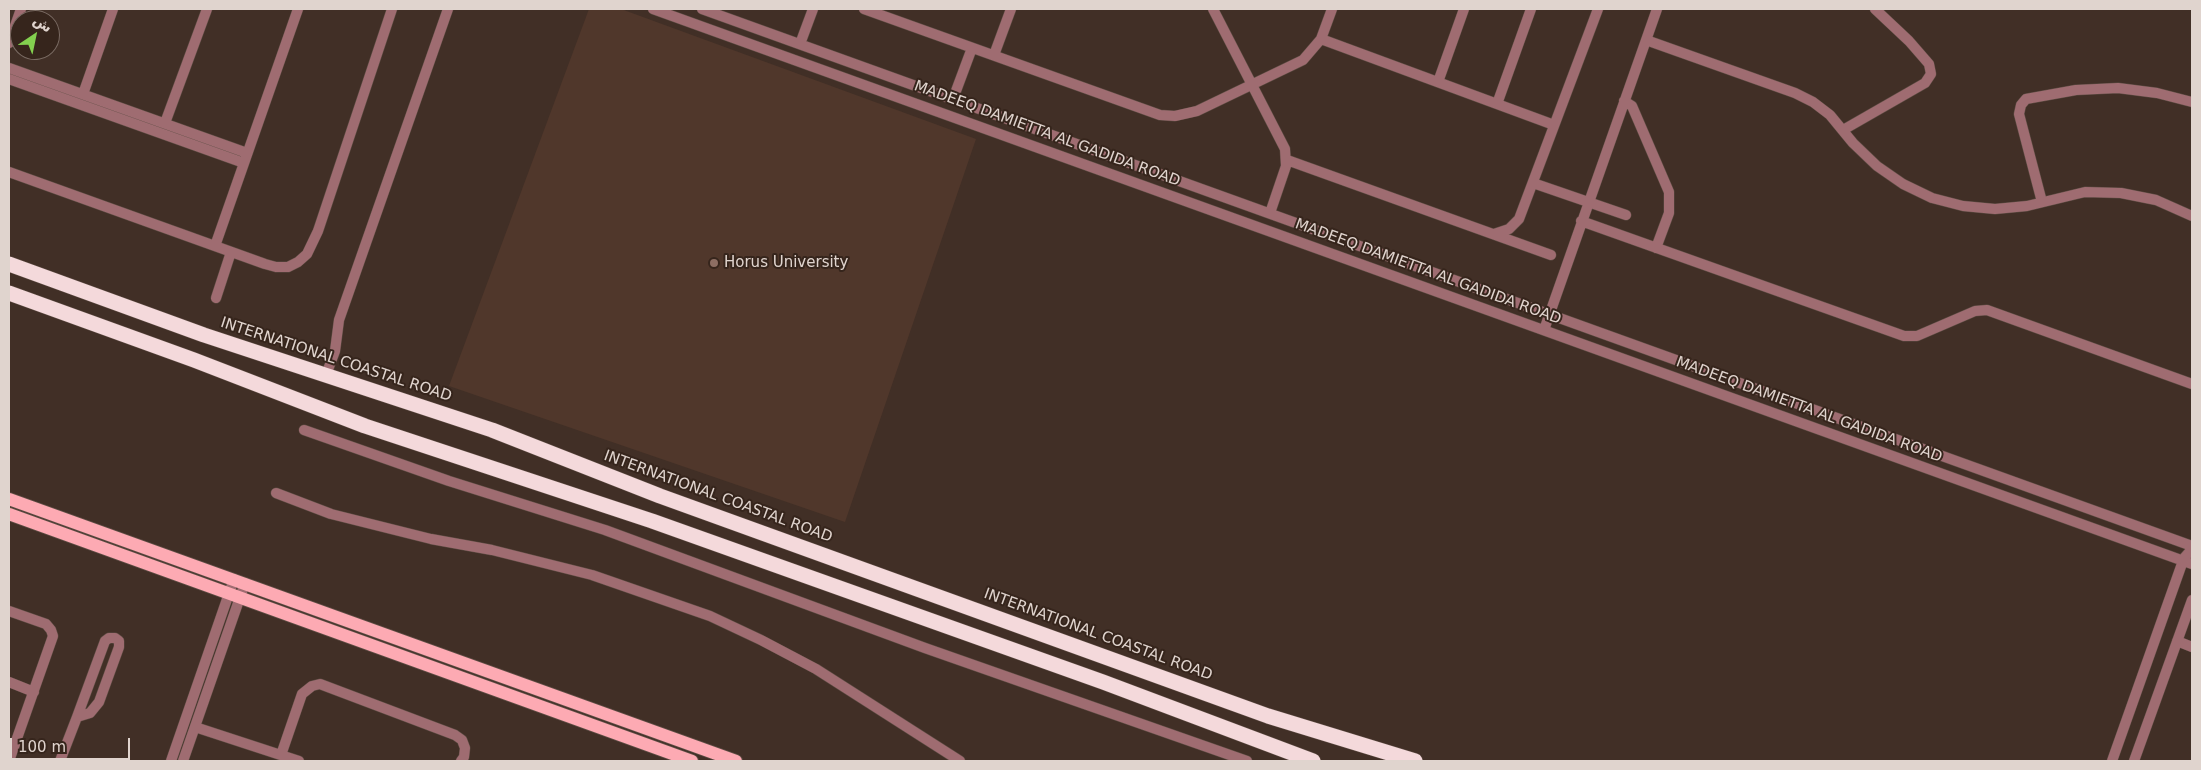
<!DOCTYPE html>
<html>
<head>
<meta charset="utf-8">
<style>
	body { margin:0 }
	#map { position:relative; width:2201px; height:770px; overflow:hidden; background:#412f26; font-family:"DejaVu Sans",Vazirmatn,sans-serif }
	canvas { display:block }
	.frame { position:absolute; inset:0; border:10px solid #e0d4ce; pointer-events:none }
	.north { position:absolute; left:10px; top:10px; width:50px; height:50px; box-sizing:border-box; background:#36251c; border:1px solid #7a6b63; border-radius:50%; rotate:34deg; font-size:14px; font-weight:700; line-height:20px; text-align:center; color:#e0d4ce }
	.north::after { content:''; display:block; margin:auto; width:18px; height:22px; background:#83d04f; clip-path:polygon(50% 0,100% 100%,50% 72%,0 100%) }
	.scale { position:absolute; left:10px; top:738px; width:120px; height:22px; box-sizing:border-box; border:2px solid #e0d4ce; border-top:0; padding-left:6px; font-size:15px; line-height:18px; white-space:nowrap; color:#e0d4ce; -webkit-text-stroke:4px #36251c; paint-order:stroke }
</style>
</head>
<body>
<div id="map">
<canvas width="2201" height="770"></canvas>
<div class="frame"></div>
<div class="north">ش</div>
<div class="scale">100 m</div>
</div>
<script>
const g = document.querySelector('canvas').getContext('2d');
g.lineJoin = 'round';
function fillPath(path, color) { g.fillStyle = color; g.fill(path, 'evenodd'); }
const poly = rows => new Path2D(rows.map(r => 'M' + r).join(''));
function stroke(path, color, width, dash) { g.strokeStyle = color; g.lineWidth = width; g.lineCap = dash ? 'butt' : 'round'; g.setLineDash(dash || []); g.stroke(path); }
function drawText(font, color, halo, rows, align = 'center') {
  g.font = font + ' "DejaVu Sans",sans-serif'; g.lineWidth = 4; g.setLineDash([]); g.textBaseline = 'middle'; g.strokeStyle = halo; g.fillStyle = color; for (const [text, x, y, turn = 0] of rows) {
    g.save(); g.translate(x, y); g.rotate((+turn || 0) * Math.PI / 180); g.textAlign = isNaN(turn) ? turn : align; if (halo) g.strokeText(text, 0, 0); g.fillText(text, 0, 0); g.restore();
  }
}
const built = poly([
	[589,9,621,9,976,139,845,522,449,386]
]);
const minor = poly([
	[653,9,2192,564],
	[702,9,2192,546],
	[864,9,1160,115,1175,116,1197,111,1303,60,1321,39,1332,9],
	[1213,9,1285,149,1286,166,1270,213],
	[1321,39,1554,125],
	[1646,40,1795,93,1813,102,1830,115,1853,143,1877,166,1903,184,1932,198,1963,206,1995,209,2027,206,2085,192,2121,193,2156,200,2192,216],
	[9,43,21,9],
	[800,44,813,9],
	[994,55,1011,9],
	[9,68,247,153],
	[9,79,244,163],
	[1438,82,1464,9],
	[83,94,113,9],
	[953,99,972,48],
	[1624,101,1632,106,1669,192,1669,213,1656,248],
	[1497,104,1531,9],
	[165,123,207,9],
	[1843,130,1925,83,1931,74,1929,64,1909,41,1875,9],
	[1287,160,1551,255],
	[9,172,265,264,276,267,288,267,298,262,307,254,318,231,392,9],
	[1533,183,1626,215],
	[2042,202,2019,114,2021,105,2026,99,2076,90,2118,88,2157,93,2192,102],
	[1581,221,1904,336,1917,336,1975,311,1987,310,2192,384],
	[1494,234,1509,229,1519,219,1598,9],
	[215,246,298,9],
	[216,298,231,252],
	[1544,330,1657,9],
	[326,375,335,351,339,320,448,9],
	[304,430,449,481,605,530,925,648,1247,761],
	[276,493,331,514,431,539,492,550,592,575,710,616,761,640,816,669,960,761],
	[9,611,46,624,51,630,53,636,9,761],
	[2177,641,2192,647],
	[9,682,34,692],
	[195,727,299,761],
	[281,755,302,694,312,686,320,684,455,735,462,740,465,748,464,757,461,761],
	[60,761,77,717,105,641,109,638,115,638,119,641,119,647,99,702,90,713,77,717],
	[171,761,234,579],
	[183,761,245,583],
	[2112,761,2184,558,2192,549],
	[2134,761,2192,600]
]);
const major = poly([
	[9,499,736,761],
	[9,514,692,761]
]);
const highway = poly([
	[9,264,204,335,492,430,660,496,1268,716,1415,761],
	[9,293,194,360,365,426,652,521,1103,682,1313,761]
]);
const markers = [
	[714,263,5,"#8d6e63"]
];
const streetNames = [
	["MADEEQ DAMIETTA AL GADIDA ROAD",1047,134,20],
	["MADEEQ DAMIETTA AL GADIDA ROAD",1428,272,20],
	["INTERNATIONAL COASTAL ROAD",336,360,18],
	["MADEEQ DAMIETTA AL GADIDA ROAD",1809,410,20],
	["INTERNATIONAL COASTAL ROAD",718,497,20],
	["INTERNATIONAL COASTAL ROAD",1098,635,20]
];
const poiNames = [
	["Horus University",724,263]
];
fillPath(built, '#50372b');
stroke(minor, '#5e4d44', 11);
stroke(major, '#5e4d44', 14);
stroke(highway, '#5e4d44', 16);
stroke(minor, '#9f6c71', 10);
stroke(major, '#fdaab3', 12);
stroke(highway, '#f4d9db', 15);
for (const [x, y, r, color] of markers) { const dot = new Path2D(); dot.arc(x, y, r, 0, 2 * Math.PI); g.fillStyle = color; g.fill(dot); stroke(dot, '#36251c', 2); }
drawText('15px', '#e0d4ce', '#36251c', streetNames);
drawText('15px', '#e0d4ce', '#36251c', poiNames, 'left');
</script>
</body>
</html>
